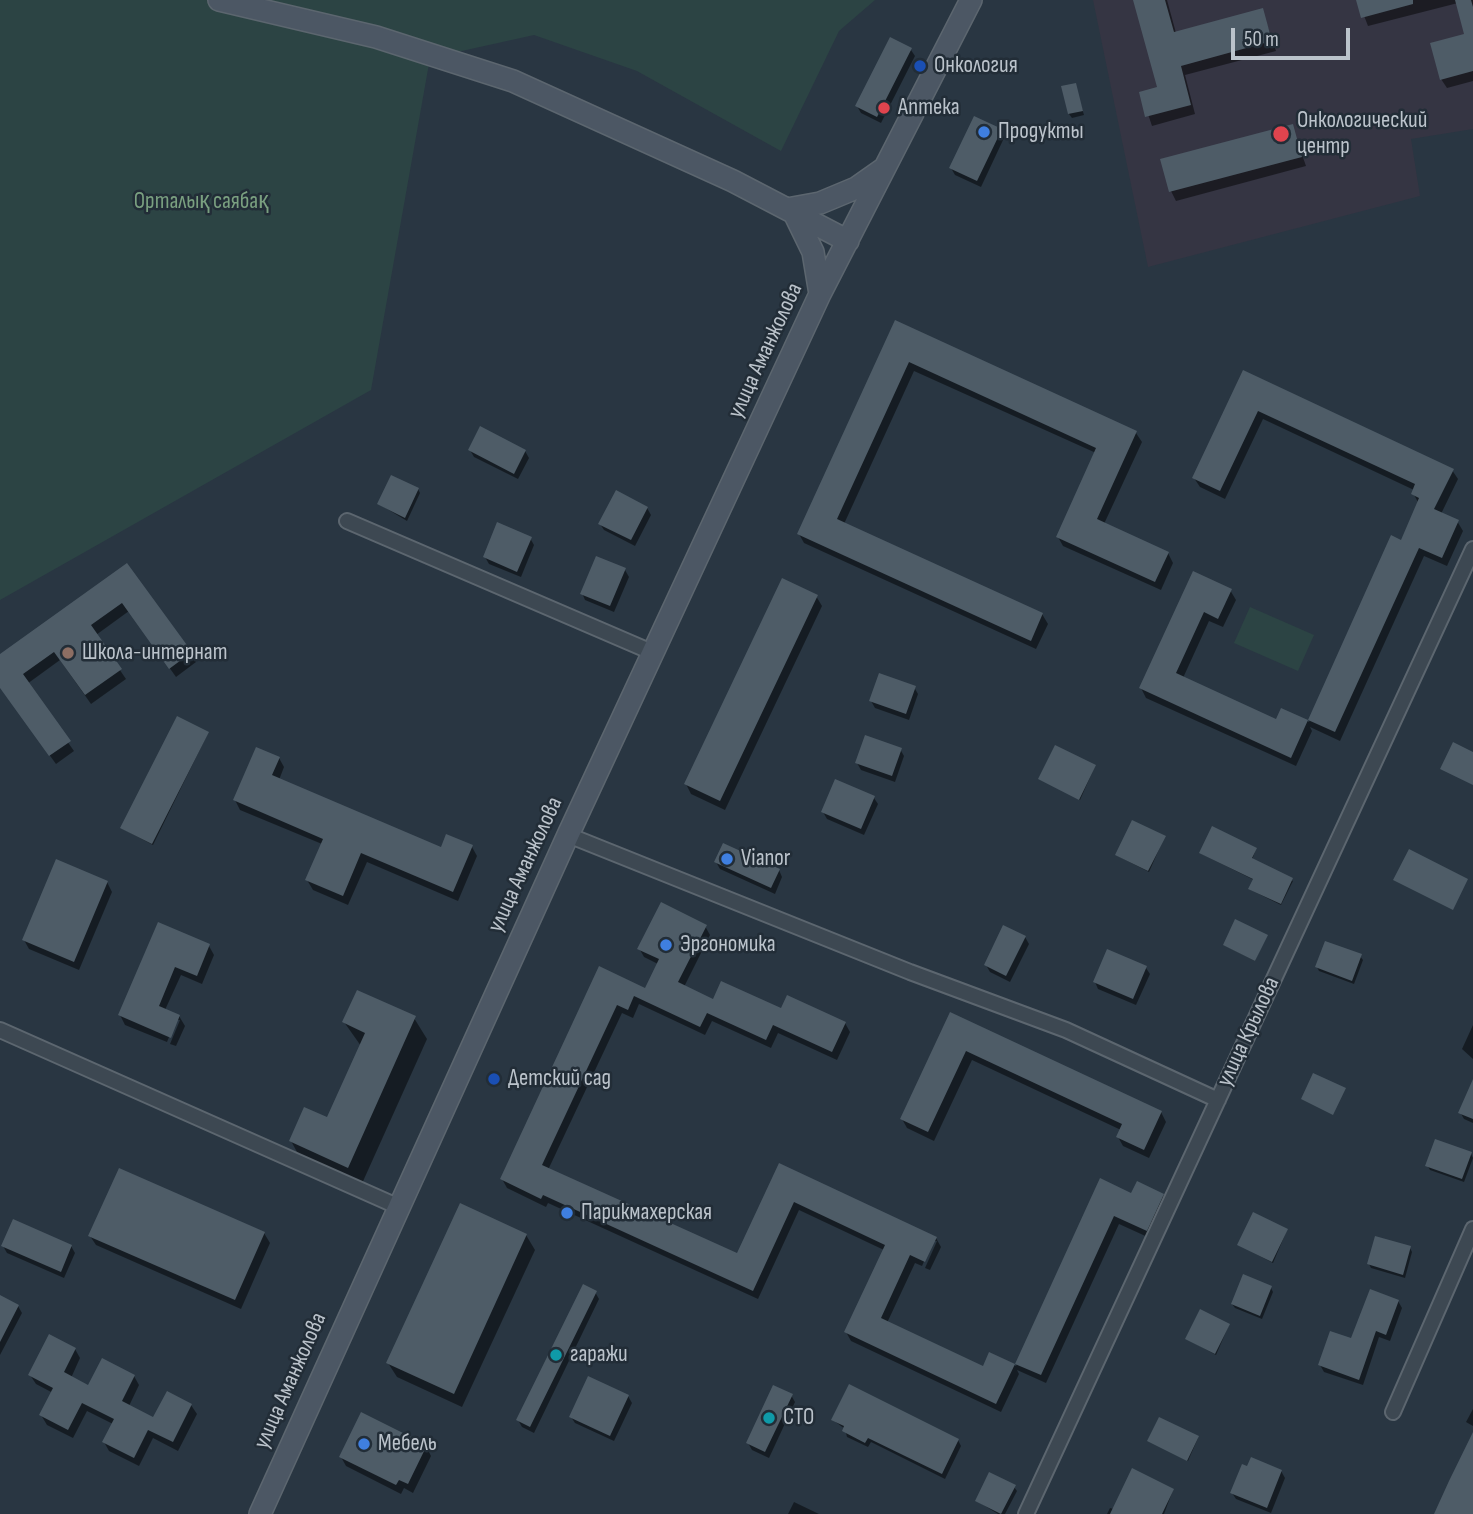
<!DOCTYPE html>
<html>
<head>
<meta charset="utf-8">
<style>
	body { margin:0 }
	#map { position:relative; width:1473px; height:1514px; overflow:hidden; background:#293642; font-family:"Sofia Sans Condensed",sans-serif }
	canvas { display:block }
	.scale { position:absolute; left:1231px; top:28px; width:119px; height:32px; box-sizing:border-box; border:4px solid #bbc3cb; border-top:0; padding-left:9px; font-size:21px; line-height:24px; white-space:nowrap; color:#bbc3cb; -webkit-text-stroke:5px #222d37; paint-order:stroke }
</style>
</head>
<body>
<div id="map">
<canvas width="1473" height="1514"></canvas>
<div class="scale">50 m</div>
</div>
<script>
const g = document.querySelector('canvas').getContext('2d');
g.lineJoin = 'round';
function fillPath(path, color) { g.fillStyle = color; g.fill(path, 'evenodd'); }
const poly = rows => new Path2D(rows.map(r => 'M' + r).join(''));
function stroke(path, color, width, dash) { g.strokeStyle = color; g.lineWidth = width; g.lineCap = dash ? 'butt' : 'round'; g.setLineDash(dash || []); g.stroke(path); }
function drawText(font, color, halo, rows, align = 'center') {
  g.font = font + ' "Sofia Sans Condensed",sans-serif'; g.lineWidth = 5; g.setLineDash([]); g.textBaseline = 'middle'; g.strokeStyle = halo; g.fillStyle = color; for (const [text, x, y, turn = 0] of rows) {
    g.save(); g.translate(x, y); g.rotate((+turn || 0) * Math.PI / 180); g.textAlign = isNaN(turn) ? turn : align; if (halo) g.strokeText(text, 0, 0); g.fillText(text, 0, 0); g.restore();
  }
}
const medical = poly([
	[1093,0,1473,0,1473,129,1411,139,1420,196,1148,267]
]);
const green = poly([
	[0,0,875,0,839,31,781,151,637,71,534,35,430,58,371,390,0,600],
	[1250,607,1314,635,1298,671,1234,643]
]);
const shadow = poly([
	[1135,0,1167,0,1176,33,1262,10,1276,51,1185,75,1195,114,1152,126,1141,93,1159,88],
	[1358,0,1473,0,1473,81,1447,88,1441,79,1466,35,1458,3,1368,26],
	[911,50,915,56,881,123,861,113,857,106],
	[1075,85,1084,115,1072,118,1069,114],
	[1292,126,1306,166,1176,201,1171,191],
	[1001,131,1004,138,981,187,955,175,951,168],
	[896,323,1136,433,1142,442,1104,524,1168,553,1173,563,1161,590,1063,546,1058,537,1096,453,914,371,844,524,1042,614,1048,624,1036,649,804,543,799,534],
	[1244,373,1452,470,1458,479,1441,514,1457,521,1463,531,1447,566,1424,556,1340,741,1310,727,1312,731,1296,766,1146,698,1141,688,1193,573,1230,590,1236,600,1223,627,1209,621,1183,678,1277,721,1282,710,1309,722,1392,538,1402,542,1419,504,1413,493,1414,490,1263,419,1225,499,1200,487,1194,478],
	[470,450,525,451,529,458,518,479,474,457],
	[418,489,420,493,407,521,379,504],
	[647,508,651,515,635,546,604,530,600,524],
	[530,538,534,545,521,577,489,564,485,557],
	[127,565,196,662,176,677,129,611,96,635,126,679,91,704,60,660,27,684,74,751,56,764,0,687,0,656],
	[625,570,629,577,614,612,585,600,582,593],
	[816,596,822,606,725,810,691,794,686,784],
	[914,687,918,694,909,720,875,708,871,701],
	[208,733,153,845,123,829],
	[900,749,904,756,895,782,861,770,857,763],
	[279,758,284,767,279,780,442,849,472,847,477,856,458,901,367,862,348,905,313,890,307,880,322,844,240,810,235,800],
	[1095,766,1080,800,1040,779],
	[874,798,878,804,864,835,827,819,823,812],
	[1164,838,1149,872,1118,856],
	[1256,849,1252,860,1293,881,1281,905,1251,890,1254,880,1202,854],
	[716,862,779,870,782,877,775,894,720,869],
	[107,882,112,892,79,970,29,949,24,940],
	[159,924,209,946,214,955,202,984,181,975,165,1010,179,1016,185,1026,176,1046,170,1044,180,1020,176,1020,167,1042,125,1025,120,1015],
	[705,926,710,935,684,987,714,1001,845,1023,850,1032,837,1060,778,1033,771,1048,712,1021,705,1035,639,1004,633,1018,622,1013,548,1170,737,1255,780,1165,936,1238,941,1247,930,1270,925,1268,937,1241,933,1241,922,1266,915,1263,887,1323,984,1369,990,1354,1016,1366,1101,1181,1132,1195,1163,1195,1168,1204,1152,1239,1119,1224,1046,1383,1017,1370,1019,1374,1001,1412,851,1341,846,1332,884,1250,799,1210,758,1299,548,1203,546,1207,507,1188,502,1179,600,969,646,990,658,964,644,957,639,948],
	[1266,936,1255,961,1224,945],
	[1025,937,1029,944,1010,982,990,972,986,965],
	[1360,956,1363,960,1354,984,1319,971,1317,967],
	[1146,968,1150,974,1136,1005,1098,989,1095,982],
	[951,1014,1161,1112,1166,1122,1149,1158,1123,1146,1118,1137,1121,1130,972,1060,934,1141,907,1128,902,1119],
	[414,1018,427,1039,360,1188,303,1163,291,1141,328,1120,361,1046,344,1022],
	[1473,1025,1473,1059,1462,1049],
	[1473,1084,1473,1123,1464,1119,1460,1112],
	[1471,1154,1473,1158,1464,1182,1430,1170,1427,1165],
	[1287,1230,1273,1263,1239,1245],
	[264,1233,270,1243,241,1309,96,1245,90,1236],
	[526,1235,535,1250,462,1407,397,1377,388,1363],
	[3,1246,71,1246,75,1253,64,1278,7,1253],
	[1410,1248,1412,1252,1405,1278,1371,1268,1369,1264],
	[1271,1288,1273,1292,1262,1319,1235,1308,1232,1304],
	[595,1292,599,1299,534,1433,522,1427,518,1420],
	[0,1297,18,1306,22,1313,0,1355],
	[1398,1301,1402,1308,1390,1341,1379,1337,1363,1385,1324,1372,1320,1365],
	[1229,1325,1216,1355,1187,1339],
	[75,1349,80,1358,71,1378,89,1387,134,1376,139,1385,129,1406,154,1419,191,1405,197,1414,178,1451,153,1438,139,1466,109,1451,104,1442,113,1424,87,1411,73,1438,47,1425,41,1415,53,1393,36,1384,30,1375],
	[791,1395,795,1402,769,1458,752,1450,748,1443],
	[628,1396,632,1403,614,1441,575,1423,571,1417],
	[1473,1409,1473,1426,1466,1422],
	[833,1420,958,1440,961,1446,945,1479,871,1442,868,1447,847,1437,845,1429],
	[1198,1438,1188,1461,1149,1441],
	[426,1446,431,1456,413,1493,404,1488,401,1494,346,1466,341,1457],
	[1281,1471,1285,1478,1271,1513,1236,1499,1232,1493],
	[1014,1487,1017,1491,1005,1514,998,1514,977,1501],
	[1173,1490,1164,1514,1107,1514,1110,1508,1114,1509],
	[794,1502,819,1514,788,1514]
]);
const building = poly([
	[1133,0,1165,0,1174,32,1263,8,1272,41,1181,66,1191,105,1145,117,1139,92,1157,87],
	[1356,0,1413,0,1413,4,1361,18],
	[1455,0,1471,0,1473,7,1473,71,1440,80,1430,43,1464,34],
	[890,37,912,48,877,117,855,106],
	[1076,83,1083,111,1068,114,1061,86],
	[974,116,1002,129,977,181,949,168],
	[1293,124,1302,157,1169,192,1160,159],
	[895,320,1137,431,1097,519,1169,552,1155,582,1056,537,1096,448,909,362,837,519,1043,613,1031,641,797,534],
	[1243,370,1454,469,1434,509,1459,520,1442,558,1419,548,1335,732,1308,720,1391,535,1401,540,1419,498,1411,494,1415,484,1258,411,1220,491,1192,478],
	[480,426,526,450,514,474,468,450],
	[391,475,419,488,405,518,377,504],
	[616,490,648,507,631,540,598,524],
	[497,522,532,537,517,572,483,557],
	[596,556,626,568,610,606,580,594],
	[127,563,192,652,169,669,122,603,91,625,122,669,85,695,54,652,23,674,71,741,49,756,0,688,0,654],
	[1193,571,1232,589,1218,619,1204,612,1176,673,1276,719,1281,708,1308,720,1291,758,1139,688],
	[782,578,818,595,720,801,684,784],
	[879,673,916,686,906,714,869,701],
	[177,716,209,732,152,844,120,828],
	[865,735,902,748,892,776,855,763],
	[1453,742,1473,752,1473,785,1440,769],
	[1055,745,1096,765,1079,800,1038,779],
	[256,747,280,757,272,775,441,847,446,834,473,845,453,892,361,853,343,896,305,880,323,839,233,800],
	[835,779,875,796,861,829,821,812],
	[1132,820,1166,836,1148,871,1115,855],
	[1212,826,1257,848,1252,858,1293,878,1281,904,1248,889,1253,879,1199,853],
	[723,843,780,869,771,888,714,862],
	[1409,849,1468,879,1453,910,1393,880],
	[56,859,108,881,74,962,22,940],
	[661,902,707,925,678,982,713,999,721,981,781,1008,787,995,846,1022,832,1052,773,1025,766,1040,707,1013,700,1027,634,996,628,1010,617,1005,542,1165,737,1253,779,1163,937,1237,925,1262,910,1255,881,1318,983,1366,989,1352,1015,1364,996,1404,844,1332,885,1245,794,1202,753,1291,543,1195,541,1199,500,1179,599,966,645,988,659,959,637,949],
	[1235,919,1268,935,1255,961,1223,945],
	[158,922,210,944,197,976,175,967,159,1006,180,1015,171,1038,118,1015],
	[1003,925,1026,936,1006,976,984,965],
	[1325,941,1362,954,1352,981,1315,967],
	[1107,949,1147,966,1133,999,1093,982],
	[357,990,416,1016,348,1168,289,1141,304,1107,327,1117,365,1033,342,1022],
	[950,1012,1162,1111,1144,1150,1116,1137,1122,1124,966,1051,928,1132,900,1119],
	[1313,1073,1346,1088,1333,1115,1301,1099],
	[1473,1079,1473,1119,1458,1113],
	[1435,1139,1472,1152,1462,1179,1425,1166],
	[119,1168,265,1232,235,1300,88,1236],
	[1100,1178,1131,1193,1137,1181,1164,1194,1147,1231,1114,1216,1041,1375,1015,1364],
	[460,1203,527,1234,454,1394,386,1363],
	[1253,1212,1288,1229,1272,1262,1237,1245],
	[13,1219,72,1245,61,1272,1,1246],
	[1375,1236,1411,1246,1403,1275,1367,1264],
	[1243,1274,1272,1286,1260,1316,1231,1304],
	[583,1284,597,1291,530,1427,516,1420],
	[1370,1289,1399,1300,1386,1335,1376,1331,1359,1380,1318,1365,1330,1331,1351,1338],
	[0,1295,19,1305,0,1342],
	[1200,1309,1230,1324,1215,1354,1185,1339],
	[49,1334,76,1348,64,1372,88,1385,102,1358,135,1375,122,1401,153,1417,167,1391,192,1404,173,1442,148,1430,134,1458,102,1442,114,1419,82,1403,68,1430,39,1415,53,1388,28,1375],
	[588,1376,629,1395,610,1436,569,1417],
	[849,1384,959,1439,942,1474,868,1438,865,1443,842,1431,844,1426,831,1420],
	[773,1385,793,1394,765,1452,746,1443],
	[361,1412,427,1445,408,1484,399,1480,396,1485,339,1457],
	[1159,1417,1199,1436,1187,1461,1147,1441],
	[1473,1432,1473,1514,1434,1514,1449,1481],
	[1251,1457,1282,1470,1267,1508,1230,1493,1242,1464,1247,1466],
	[1132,1468,1174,1489,1162,1514,1110,1514],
	[989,1472,1016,1485,1001,1514,975,1501]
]);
const street = poly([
	[347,521,654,653],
	[568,835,910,972,1066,1030,1218,1100],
	[0,1030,399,1207],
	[1393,1412,1473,1229],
	[1026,1514,1473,549]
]);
const secondary = poly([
	[219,0,376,37,513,81,733,181,848,241],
	[787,209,820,203,856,188,883,169],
	[794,213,813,252,820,294],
	[260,1514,568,835,820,294,971,0]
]);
const markers = [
	[920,66,7,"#1a4fb4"],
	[884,108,7,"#e0444e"],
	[984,132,7,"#3f7fe0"],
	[1281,134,9,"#e0444e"],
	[68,653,7,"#8d6e63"],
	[727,859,7,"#3f7fe0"],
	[666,945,7,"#3f7fe0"],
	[494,1079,7,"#1a4fb4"],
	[567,1213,7,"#3f7fe0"],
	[556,1355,7,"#0f9aa8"],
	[769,1418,7,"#0f9aa8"],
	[364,1444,7,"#3f7fe0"]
];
const poiNames = [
	["Онкология",934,66],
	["Аптека",898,108],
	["Онкологический",1297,121],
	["центр",1297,147],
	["Продукты",998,132],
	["Школа-интернат",82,653],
	["Vianor",741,859],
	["Эргономика",680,945],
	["Детский сад",508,1079],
	["Парикмахерская",581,1213],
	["гаражи",570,1355],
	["СТО",783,1418],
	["Мебель",378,1444]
];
const parkNames = [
	["Орталық саябақ",201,202]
];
const streetNames = [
	["улица Аманжолова",766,351,-65],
	["улица Аманжолова",526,865,-65],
	["улица Крылова",1249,1032,-65],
	["улица Аманжолова",291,1381,-66]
];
fillPath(medical, '#353543');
fillPath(green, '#2c4444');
fillPath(shadow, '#0007');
fillPath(building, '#4e5c67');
stroke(street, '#5c666f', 18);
stroke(secondary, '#5c666f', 24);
stroke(street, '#3d4852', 14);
stroke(secondary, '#4c5764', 21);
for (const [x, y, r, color] of markers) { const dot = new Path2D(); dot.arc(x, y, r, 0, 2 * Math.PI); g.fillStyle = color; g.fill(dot); stroke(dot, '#222d37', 2.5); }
drawText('23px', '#bbc3cb', '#222d37', poiNames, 'left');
drawText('23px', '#7aa080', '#222d37', parkNames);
drawText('23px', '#bbc3cb', '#222d37', streetNames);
</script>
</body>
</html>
